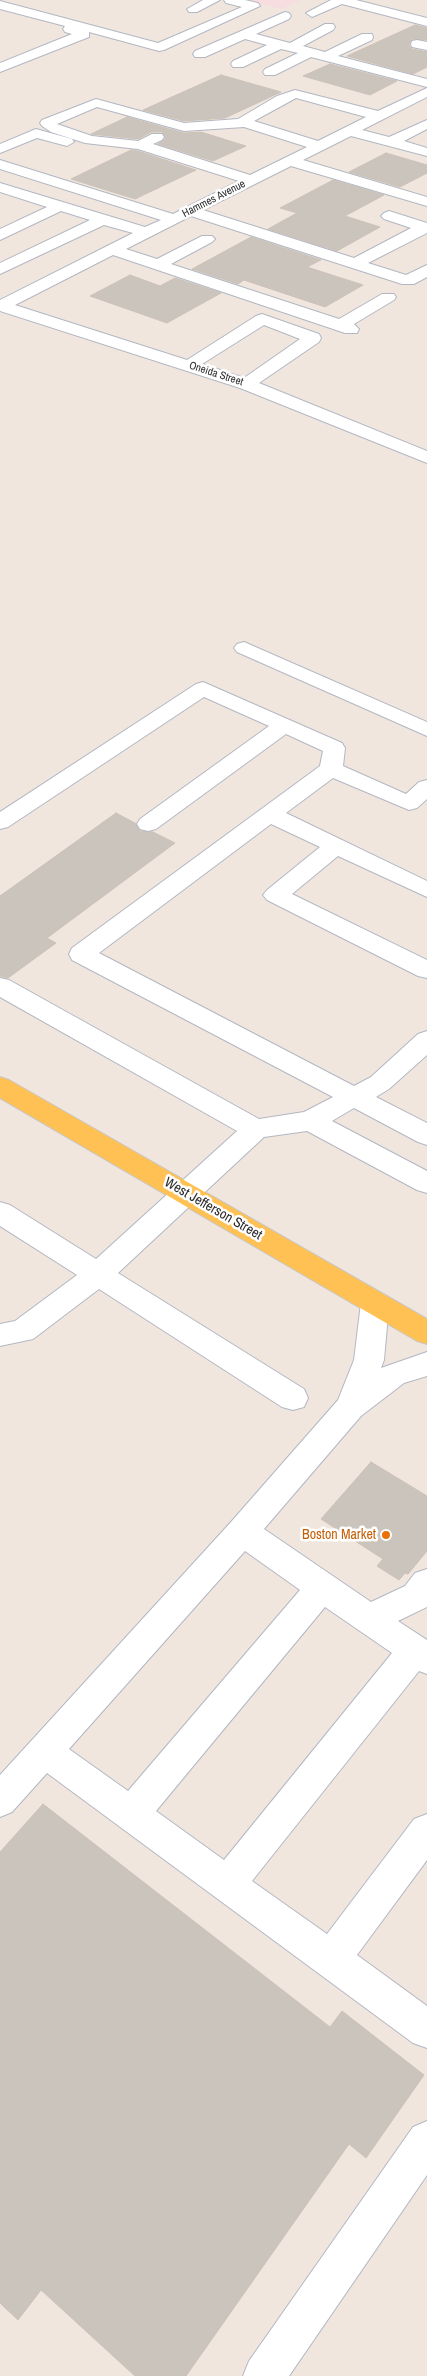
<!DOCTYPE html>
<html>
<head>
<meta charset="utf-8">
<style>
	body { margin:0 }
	canvas { display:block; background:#f0e6de }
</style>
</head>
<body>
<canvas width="427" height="2376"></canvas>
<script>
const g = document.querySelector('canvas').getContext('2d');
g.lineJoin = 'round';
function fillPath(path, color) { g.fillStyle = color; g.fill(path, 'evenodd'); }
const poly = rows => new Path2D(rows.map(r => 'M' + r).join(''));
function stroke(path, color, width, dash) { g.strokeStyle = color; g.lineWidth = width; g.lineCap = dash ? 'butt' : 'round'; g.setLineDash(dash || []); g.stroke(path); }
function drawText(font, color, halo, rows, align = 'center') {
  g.font = font + ' "Archivo Narrow",sans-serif'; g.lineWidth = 5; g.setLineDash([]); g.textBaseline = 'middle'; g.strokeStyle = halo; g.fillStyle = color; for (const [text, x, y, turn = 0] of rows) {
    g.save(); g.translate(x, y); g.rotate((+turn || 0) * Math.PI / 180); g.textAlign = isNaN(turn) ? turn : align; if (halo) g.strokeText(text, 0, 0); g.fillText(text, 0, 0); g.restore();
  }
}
const medical = poly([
	[244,0,302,0,281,9]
]);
const building = poly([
	[415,25,427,28,427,40,412,39,409,45,412,49,427,52,427,67,413,74,347,56,415,25],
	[330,64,397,81,370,95,303,76,330,64],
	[221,75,281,92,225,118,184,121,143,110,221,75],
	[127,117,184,133,201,132,246,146,213,161,158,144,166,138,162,132,151,132,138,139,91,134,127,117],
	[131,150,138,151,196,170,135,199,71,179,131,150],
	[386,153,427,165,427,173,400,187,349,172,386,153],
	[333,180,384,195,345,216,380,227,337,251,268,229,297,213,280,208,333,180],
	[251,237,321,260,307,267,363,285,325,307,244,280,238,284,192,269,251,237],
	[130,275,160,286,175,278,221,293,167,323,90,296,130,275],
	[116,813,135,823,140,831,153,832,175,843,47,938,56,943,8,978,0,976,0,896,116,813],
	[371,1462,427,1496,427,1551,408,1574,405,1573,399,1580,377,1566,383,1559,321,1519,371,1462],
	[43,1804,330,2027,342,2011,424,2075,366,2158,349,2144,186,2376,135,2376,41,2290,18,2320,0,2303,0,1852,43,1804]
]);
const minor = poly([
	[203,0,220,0,197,12,189,12,187,9,203,0],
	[224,0,245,0,258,3,260,6,164,50,159,51,89,32,89,37,0,72,0,63,72,34,65,32,63,29,65,26,0,9,0,1,158,43,242,7,226,3,224,0],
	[331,0,356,0,427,18,427,26,342,4,312,17,306,13,331,0],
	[285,12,289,13,291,16,289,19,256,34,290,43,325,24,333,24,335,27,333,30,303,46,325,52,362,34,372,34,373,37,372,40,338,56,427,79,427,87,311,57,275,75,265,75,263,72,265,69,298,53,281,49,243,67,233,67,231,64,233,61,267,45,245,39,205,57,195,57,193,54,195,51,285,12],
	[417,40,427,42,427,50,412,47,411,44,412,41,417,40],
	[427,88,427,97,362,130,389,137,427,120,427,129,404,141,427,148,427,156,351,136,303,160,427,197,427,206,291,166,203,210,354,258,411,228,384,219,381,216,384,213,389,211,427,223,427,233,368,263,406,275,427,265,427,277,414,284,402,284,191,216,126,249,157,259,202,236,212,236,215,239,212,242,171,264,339,319,382,294,394,294,396,297,394,300,354,324,359,329,357,333,345,333,113,255,15,305,187,360,256,316,262,314,319,334,321,338,319,342,259,383,427,451,427,463,240,388,0,311,0,300,133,233,104,225,0,274,0,263,90,220,61,211,0,240,0,229,47,207,0,192,0,183,145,227,161,220,0,169,0,160,173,214,239,181,138,149,85,143,51,132,42,126,40,123,42,120,96,99,184,123,238,119,277,96,295,90,378,111,427,88],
	[296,98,366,117,318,141,254,121,296,98],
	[97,107,184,131,244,127,307,147,250,175,153,144,162,140,164,137,162,134,152,134,138,141,92,136,57,124,97,107],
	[264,325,300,339,244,378,202,364,264,325],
	[36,129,72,139,74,142,67,146,37,138,0,153,0,144,36,129],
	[244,642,427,722,427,736,237,652,234,648,237,644,244,642],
	[203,682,342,743,345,748,343,766,406,794,419,782,427,780,427,799,417,808,409,810,333,778,286,813,427,881,427,897,338,856,292,894,427,960,427,978,418,976,267,900,263,895,267,890,320,847,271,824,99,953,354,1086,371,1077,418,1034,427,1031,427,1055,389,1089,376,1097,427,1123,427,1145,418,1142,354,1108,332,1121,427,1171,427,1193,417,1190,307,1131,264,1137,118,1273,304,1389,308,1398,304,1407,293,1410,282,1407,99,1289,33,1339,0,1346,0,1324,15,1321,77,1275,0,1226,0,1202,10,1205,96,1259,237,1131,0,997,0,978,9,980,259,1119,304,1112,333,1097,72,960,69,954,72,948,320,766,323,751,286,734,156,829,148,831,140,829,137,824,140,819,269,726,204,697,8,827,0,829,0,812,196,684,203,682],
	[375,1292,385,1295,389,1303,384,1360,381,1368,427,1352,427,1376,404,1383,361,1416,264,1529,371,1602,405,1586,415,1573,427,1569,427,1607,398,1621,427,1640,427,1674,419,1671,252,1881,327,1934,414,1819,427,1814,427,1860,357,1955,427,2006,427,2048,413,2043,47,1773,12,1812,0,1817,0,1775,231,1522,338,1400,354,1360,361,1303,365,1295,375,1292],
	[245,1551,300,1590,128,1791,69,1749,245,1551],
	[325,1607,392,1653,224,1860,156,1811,325,1607],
	[427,2121,427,2175,289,2376,243,2376,249,2361,413,2127,427,2121]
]);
const major = poly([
	[0,1077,9,1080,427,1319,427,1344,417,1341,0,1098,0,1077]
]);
const markers = [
	[386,1535,5,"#e8710a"]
];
const farStreetnames = [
	["Hammes Avenue",214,199,-27],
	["Oneida Street",216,374,18]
];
const streetNames = [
	["West Jefferson Street",213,1209,30]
];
const foodNames = [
	["Boston Market",376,1535]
];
fillPath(medical, '#f7dce0');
fillPath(building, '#cbc4bd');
stroke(building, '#ccc2b7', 1);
stroke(minor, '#b2b7c2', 2);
stroke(major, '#c8c8c8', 2);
fillPath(minor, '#fff');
fillPath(major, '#ffc154');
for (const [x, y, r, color] of markers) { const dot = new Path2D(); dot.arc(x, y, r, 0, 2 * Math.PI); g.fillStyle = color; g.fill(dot); stroke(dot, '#fff', 2); }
drawText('11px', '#2d2d2d', '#fff', farStreetnames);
drawText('14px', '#2d2d2d', '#fff', streetNames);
drawText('14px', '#c56008', '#fff', foodNames, 'right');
</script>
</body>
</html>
